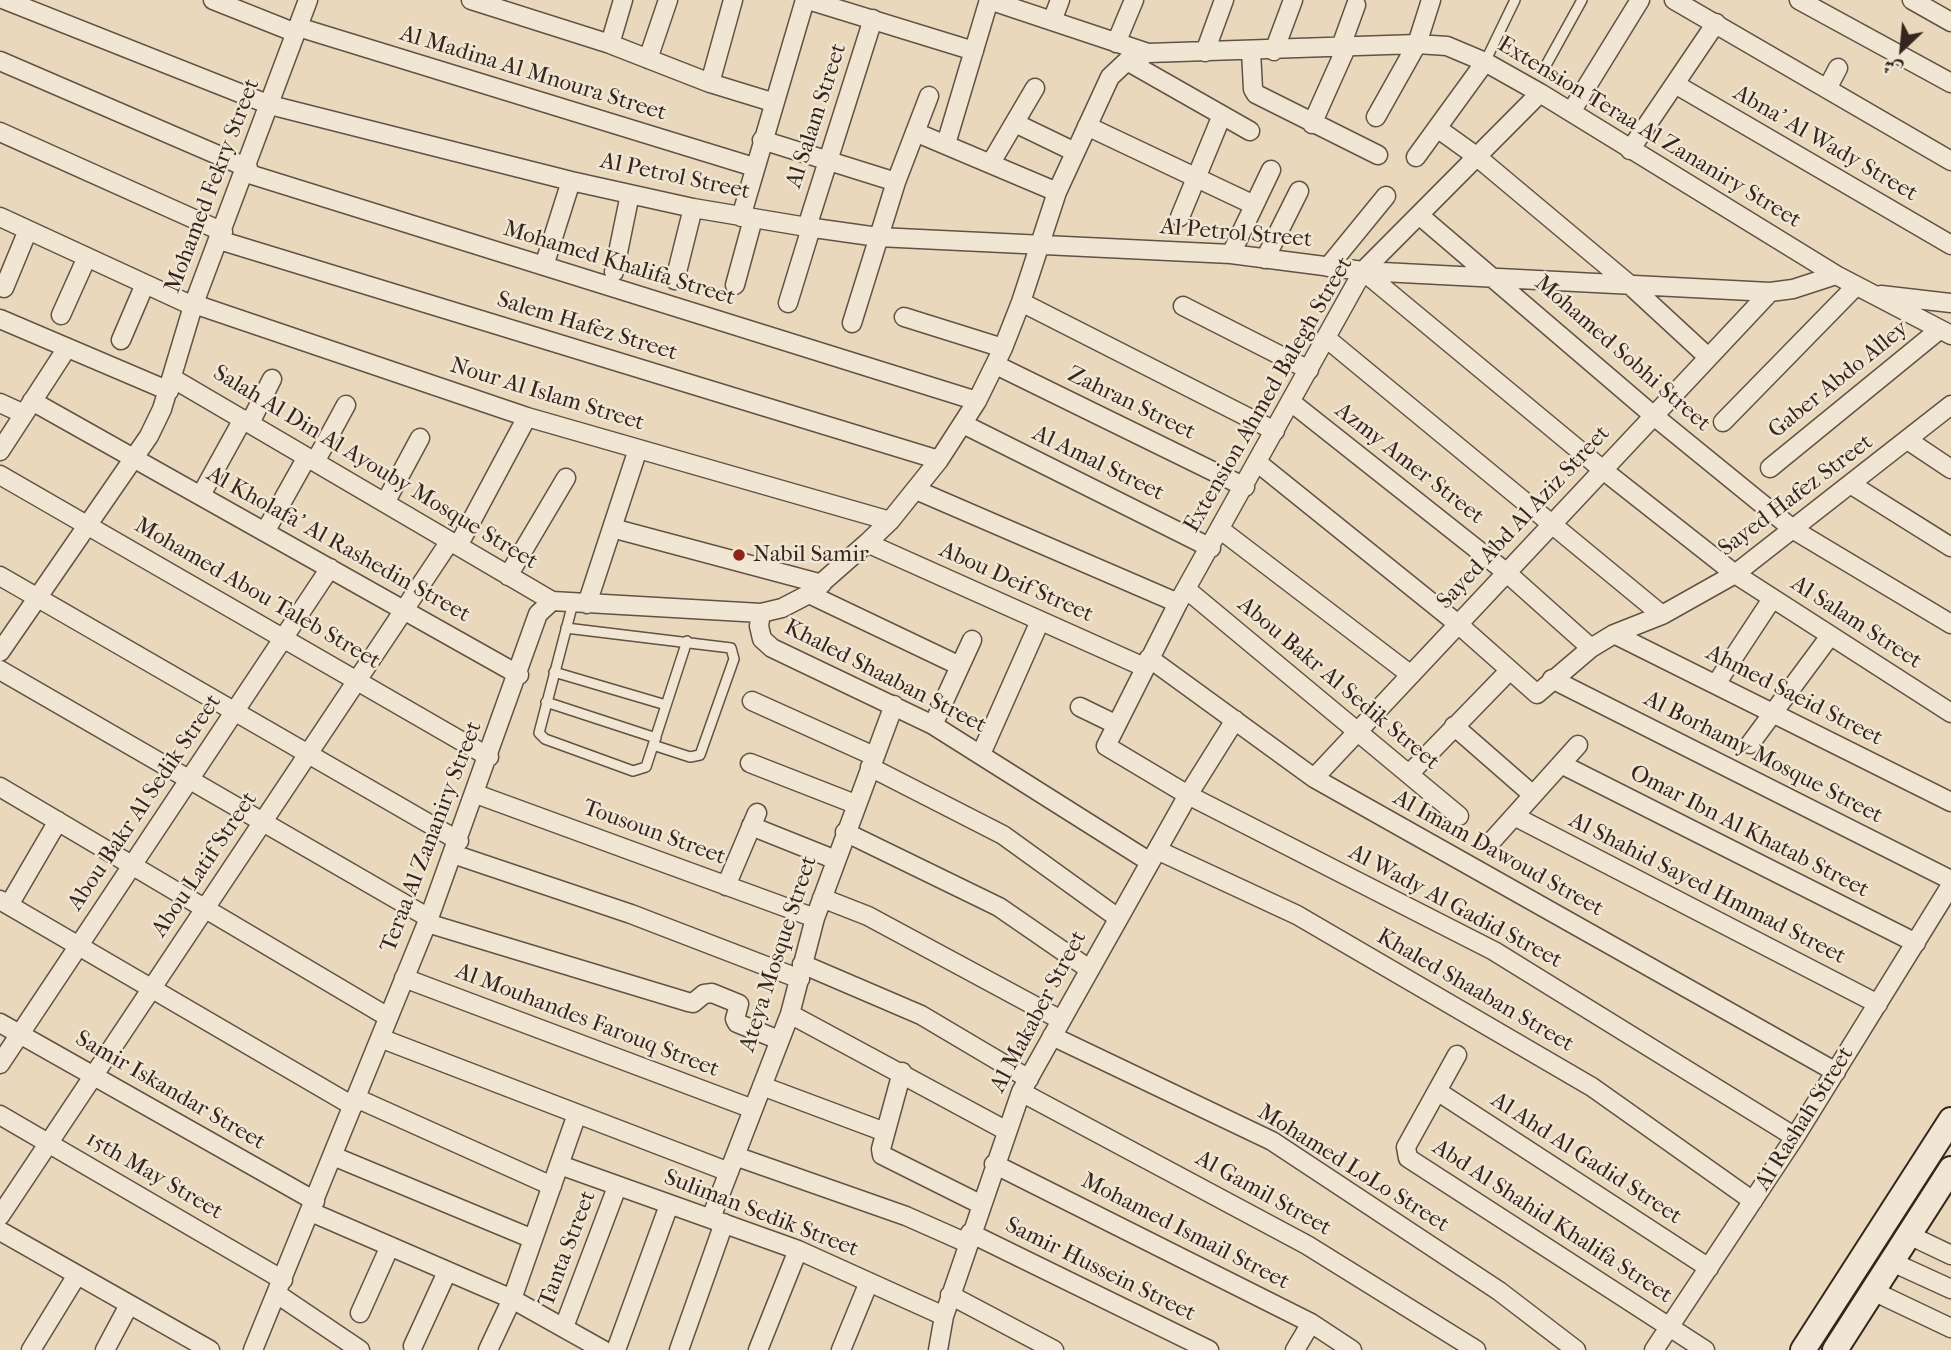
<!DOCTYPE html>
<html>
<head>
<meta charset="utf-8">
<style>
	body { margin:0 }
	#map { position:relative; width:1951px; height:1350px; overflow:hidden; background:#e9d8bb; font-family:"IM FELL French Canon",Amiri,serif }
	canvas { display:block }
	.north { position:absolute; left:1867px; top:14px; width:70px; height:70px; -webkit-text-stroke:5px #f1e6d3; paint-order:stroke; rotate:206deg; font-size:19px; font-weight:700; line-height:28px; text-align:center; color:#34251e }
	.north::after { content:''; display:block; margin:auto; width:24px; height:32px; background:#34251e; clip-path:polygon(50% 0,100% 100%,50% 72%,0 100%) }
</style>
</head>
<body>
<div id="map">
<canvas width="1951" height="1350"></canvas>
<div class="north">ش</div>
</div>
<script>
const g = document.querySelector('canvas').getContext('2d');
g.lineJoin = 'round';
const poly = rows => new Path2D(rows.map(r => 'M' + r).join(''));
function stroke(path, color, width, dash) { g.strokeStyle = color; g.lineWidth = width; g.lineCap = dash ? 'butt' : 'round'; g.setLineDash(dash || []); g.stroke(path); }
function drawText(font, color, halo, rows, align = 'center') {
  g.font = font + ' "IM FELL French Canon",serif'; g.lineWidth = 5; g.setLineDash([]); g.textBaseline = 'middle'; g.strokeStyle = halo; g.fillStyle = color; for (const [text, x, y, turn = 0] of rows) {
    g.save(); g.translate(x, y); g.rotate((+turn || 0) * Math.PI / 180); g.textAlign = isNaN(turn) ? turn : align; if (halo) g.strokeText(text, 0, 0); g.fillText(text, 0, 0); g.restore();
  }
}
const service = poly([
	[1485,62,1515,0],
	[1545,67,1582,0],
	[573,603,539,733,545,739,633,771,646,767,687,641],
	[566,628,731,648,734,659,700,755,690,757,653,745],
	[554,672,666,705],
	[546,702,656,738]
]);
const minor = poly([
	[5,0,270,105,571,181,693,208,807,227,878,237,1231,254,1363,271,1770,292,1793,289,1836,275],
	[213,0,296,33],
	[471,0,610,44,710,83,772,102],
	[808,0,974,51],
	[989,0,1148,53],
	[1674,0,1951,161],
	[1799,0,1951,83],
	[1912,0,1951,22],
	[1052,21,1060,0],
	[298,27,754,167],
	[1116,43,1134,0],
	[610,44,623,0],
	[1340,49,1356,5],
	[1251,51,1253,89,1256,94,1378,155],
	[1274,51,1293,0],
	[1205,52,1224,0],
	[648,59,668,0],
	[0,61,248,168],
	[1127,61,1250,131],
	[710,83,733,0],
	[1675,84,1951,245],
	[1827,89,1838,68],
	[1540,93,1363,271,1178,603,1106,746,1188,795,1494,951,1795,1137],
	[1571,112,1640,0],
	[1376,117,1417,44,1431,0],
	[1015,123,1075,152],
	[1312,124,1346,48],
	[1087,126,1254,205],
	[1437,128,1476,156,1630,285,1708,357],
	[0,132,223,232],
	[915,132,1057,192],
	[762,140,896,182],
	[946,144,989,0],
	[1630,150,1716,23],
	[1416,157,1485,62],
	[992,161,1035,88],
	[246,173,977,401],
	[1419,215,1654,416,1794,530,1951,624],
	[0,217,193,306],
	[741,217,805,0],
	[1180,217,1222,115],
	[807,227,873,19],
	[219,240,939,460],
	[1231,254,1271,170],
	[1265,259,1299,191],
	[544,266,571,181],
	[1328,267,1386,196],
	[1363,271,1603,470,1735,574,1951,713],
	[614,272,630,194],
	[675,280,693,208],
	[735,285,753,219],
	[4,288,28,230],
	[1881,295,1951,303],
	[1021,302,1275,431],
	[788,303,811,228],
	[194,304,527,417,890,521],
	[1183,306,1309,370],
	[61,315,87,257],
	[904,317,1003,348],
	[0,319,169,391],
	[852,323,896,182,929,96],
	[1326,338,1662,615],
	[121,340,145,284],
	[996,365,1245,487],
	[172,378,552,601],
	[32,401,519,675],
	[1291,402,1507,573,1591,648],
	[0,403,24,414],
	[1723,422,1856,286],
	[250,423,272,379],
	[963,424,1211,548],
	[1909,441,1951,469],
	[0,451,67,348],
	[315,462,346,405],
	[1258,463,1458,624,1537,694,1591,648,1614,634,1662,615,1735,574,1951,405],
	[1770,468,1939,330],
	[0,475,489,757],
	[1852,485,1951,547],
	[916,490,1178,603],
	[201,495,243,419],
	[385,503,420,438],
	[612,528,822,584],
	[1221,530,1411,675],
	[265,532,307,457],
	[867,543,1144,667],
	[458,546,527,417],
	[0,576,459,841],
	[508,576,566,478],
	[1186,589,1459,816],
	[809,594,960,666],
	[587,604,638,449],
	[761,613,759,626,762,639,772,648,933,725,1150,862],
	[1614,634,1951,802],
	[0,652,149,436,162,409,193,306,308,0],
	[1149,658,1314,778,1836,1072],
	[0,670,429,918],
	[1552,679,1951,880],
	[1716,684,1772,599],
	[752,701,874,756],
	[1080,707,1115,724],
	[933,725,972,640],
	[1454,726,1533,795],
	[1750,744,1830,636],
	[981,754,1040,621],
	[750,763,855,804],
	[1561,764,1916,943],
	[870,767,1003,835,1118,918],
	[1409,774,1510,670],
	[1314,778,1770,292],
	[0,787,388,1017],
	[476,794,815,918],
	[1514,816,1878,1004],
	[751,826,836,860],
	[845,832,999,907,1089,969],
	[1490,843,1578,745],
	[1157,850,1297,915,1592,1087,1753,1201],
	[453,854,631,914,800,979],
	[726,886,757,813],
	[822,898,868,916,1061,1020],
	[0,900,353,1106],
	[9,905,58,821],
	[427,923,688,1002,693,1003,704,994,712,993,739,1004,735,1019,737,1023,779,1040],
	[802,964,921,1015,1029,1079],
	[404,978,753,1109],
	[790,1014,1005,1130],
	[0,1023,315,1201],
	[1052,1036,1272,1141,1499,1291,1576,1350],
	[380,1038,729,1172],
	[1457,1055,1406,1147,1408,1158,1705,1350],
	[0,1064,330,568],
	[902,1072,881,1149,882,1155,980,1204],
	[762,1086,885,1132],
	[1437,1091,1709,1268],
	[1021,1092,1307,1245,1476,1350],
	[356,1098,552,1186],
	[0,1115,283,1280],
	[333,1156,533,1239],
	[735,1156,906,1216,967,1243],
	[994,1164,1311,1323,1352,1350],
	[560,1165,798,1250,944,1316],
	[311,1212,512,1299,603,1350],
	[0,1216,450,541],
	[711,1218,790,1014,815,918,894,705],
	[0,1231,210,1350],
	[970,1233,1209,1350],
	[1909,1235,1951,1255],
	[1892,1262,1951,1289],
	[1873,1291,1951,1328],
	[277,1294,360,1350],
	[950,1295,1054,1350],
	[360,1313,390,1246],
	[564,1327,617,1187],
	[413,1346,447,1272],
	[31,1350,77,1275],
	[105,1350,129,1305],
	[253,1350,429,918,538,614,552,601,761,613,782,608,809,594,867,543,890,521,939,460,977,401,1003,348,1021,302,1057,192,1110,77,1127,61,1148,53,1417,44,1447,46,1485,62,1540,93,1836,275,1951,335],
	[488,1350,512,1299,577,1114],
	[616,1350,669,1205],
	[679,1350,724,1223],
	[758,1350,798,1250],
	[841,1350,869,1282],
	[938,1350,944,1316,1021,1092,1188,795,1235,720],
	[1295,1350,1311,1323],
	[1654,1350,1795,1137,1951,885]
]);
const secondary = poly([
	[1803,1350,1951,1120],
	[1835,1350,1951,1169]
]);
const markers = [
	[739,555,7,"#8f2418"]
];
const streetNames = [
	["Al Madina Al Mnoura Street",533,74,17],
	["Al Salam Street",817,116,-72],
	["Extension Teraa Al Zananiry Street",1649,133,31],
	["Abna' Al Wady Street",1825,144,30],
	["Al Petrol Street",675,177,12],
	["Mohamed Fekry Street",213,186,-69],
	["Al Petrol Street",1236,234,5],
	["Mohamed Khalifa Street",619,264,17],
	["Salem Hafez Street",587,327,17],
	["Mohamed Sobhi Street",1622,354,41],
	["Gaber Abdo Alley",1839,380,-39],
	["Nour Al Islam Street",547,395,17],
	["Extension Ahmed Balegh Street",1269,395,-60],
	["Zahran Street",1131,404,26],
	["Al Amal Street",1098,464,26],
	["Azmy Amer Street",1409,464,38],
	["Salah Al Din Al Ayouby Mosque Street",375,468,31],
	["Sayed Hafez Street",1796,496,-37],
	["Sayed Abd Al Aziz Street",1524,518,-47],
	["Al Kholafa' Al Rashedin Street",338,545,29],
	["Abou Deif Street",1016,583,24],
	["Mohamed Abou Taleb Street",257,594,30],
	["Al Salam Street",1856,623,33],
	["Khaled Shaaban Street",885,677,27],
	["Abou Bakr Al Sedik Street",1338,684,40],
	["Ahmed Saeid Street",1794,696,27],
	["Al Borhamy Mosque Street",1763,758,27],
	["Abou Bakr Al Sedik Street",145,803,-56],
	["Omar Ibn Al Khatab Street",1749,832,27],
	["Tousoun Street",654,833,20],
	["Teraa Al Zananiry Street",432,837,-69],
	["Al Imam Dawoud Street",1498,854,29],
	["Abou Latif Street",205,865,-56],
	["Al Shahid Sayed Hmmad Street",1707,889,27],
	["Al Wady Al Gadid Street",1455,907,28],
	["Ateya Mosque Street",779,954,-72],
	["Khaled Shaaban Street",1475,991,30],
	["Al Makaber Street",1039,1012,-62],
	["Al Mouhandes Farouq Street",587,1021,21],
	["Samir Iskandar Street",170,1091,30],
	["Al Rashah Street",1805,1119,-58],
	["Al Ahd Al Gadid Street",1586,1159,33],
	["Mohamed LoLo Street",1353,1169,32],
	["15th May Street",154,1176,30],
	["Al Gamil Street",1263,1194,29],
	["Suliman Sedik Street",761,1214,21],
	["Abd Al Shahid Khalifa Street",1552,1222,33],
	["Mohamed Ismail Street",1185,1232,27],
	["Tanta Street",568,1249,-69],
	["Samir Hussein Street",1100,1270,26]
];
const poiNames = [
	["Nabil Samir",753,555]
];
stroke(service, '#615245', 12);
stroke(minor, '#615245', 21);
stroke(secondary, '#34251e', 28);
stroke(service, '#f1e6d3', 9);
stroke(minor, '#f1e6d3', 18);
stroke(secondary, '#f1e6d3', 24);
for (const [x, y, r, color] of markers) { const dot = new Path2D(); dot.arc(x, y, r, 0, 2 * Math.PI); g.fillStyle = color; g.fill(dot); stroke(dot, '#f1e6d3', 2.5); }
drawText('23px', '#34251e', '#f1e6d3', streetNames);
drawText('23px', '#34251e', '#f1e6d3', poiNames, 'left');
</script>
</body>
</html>
